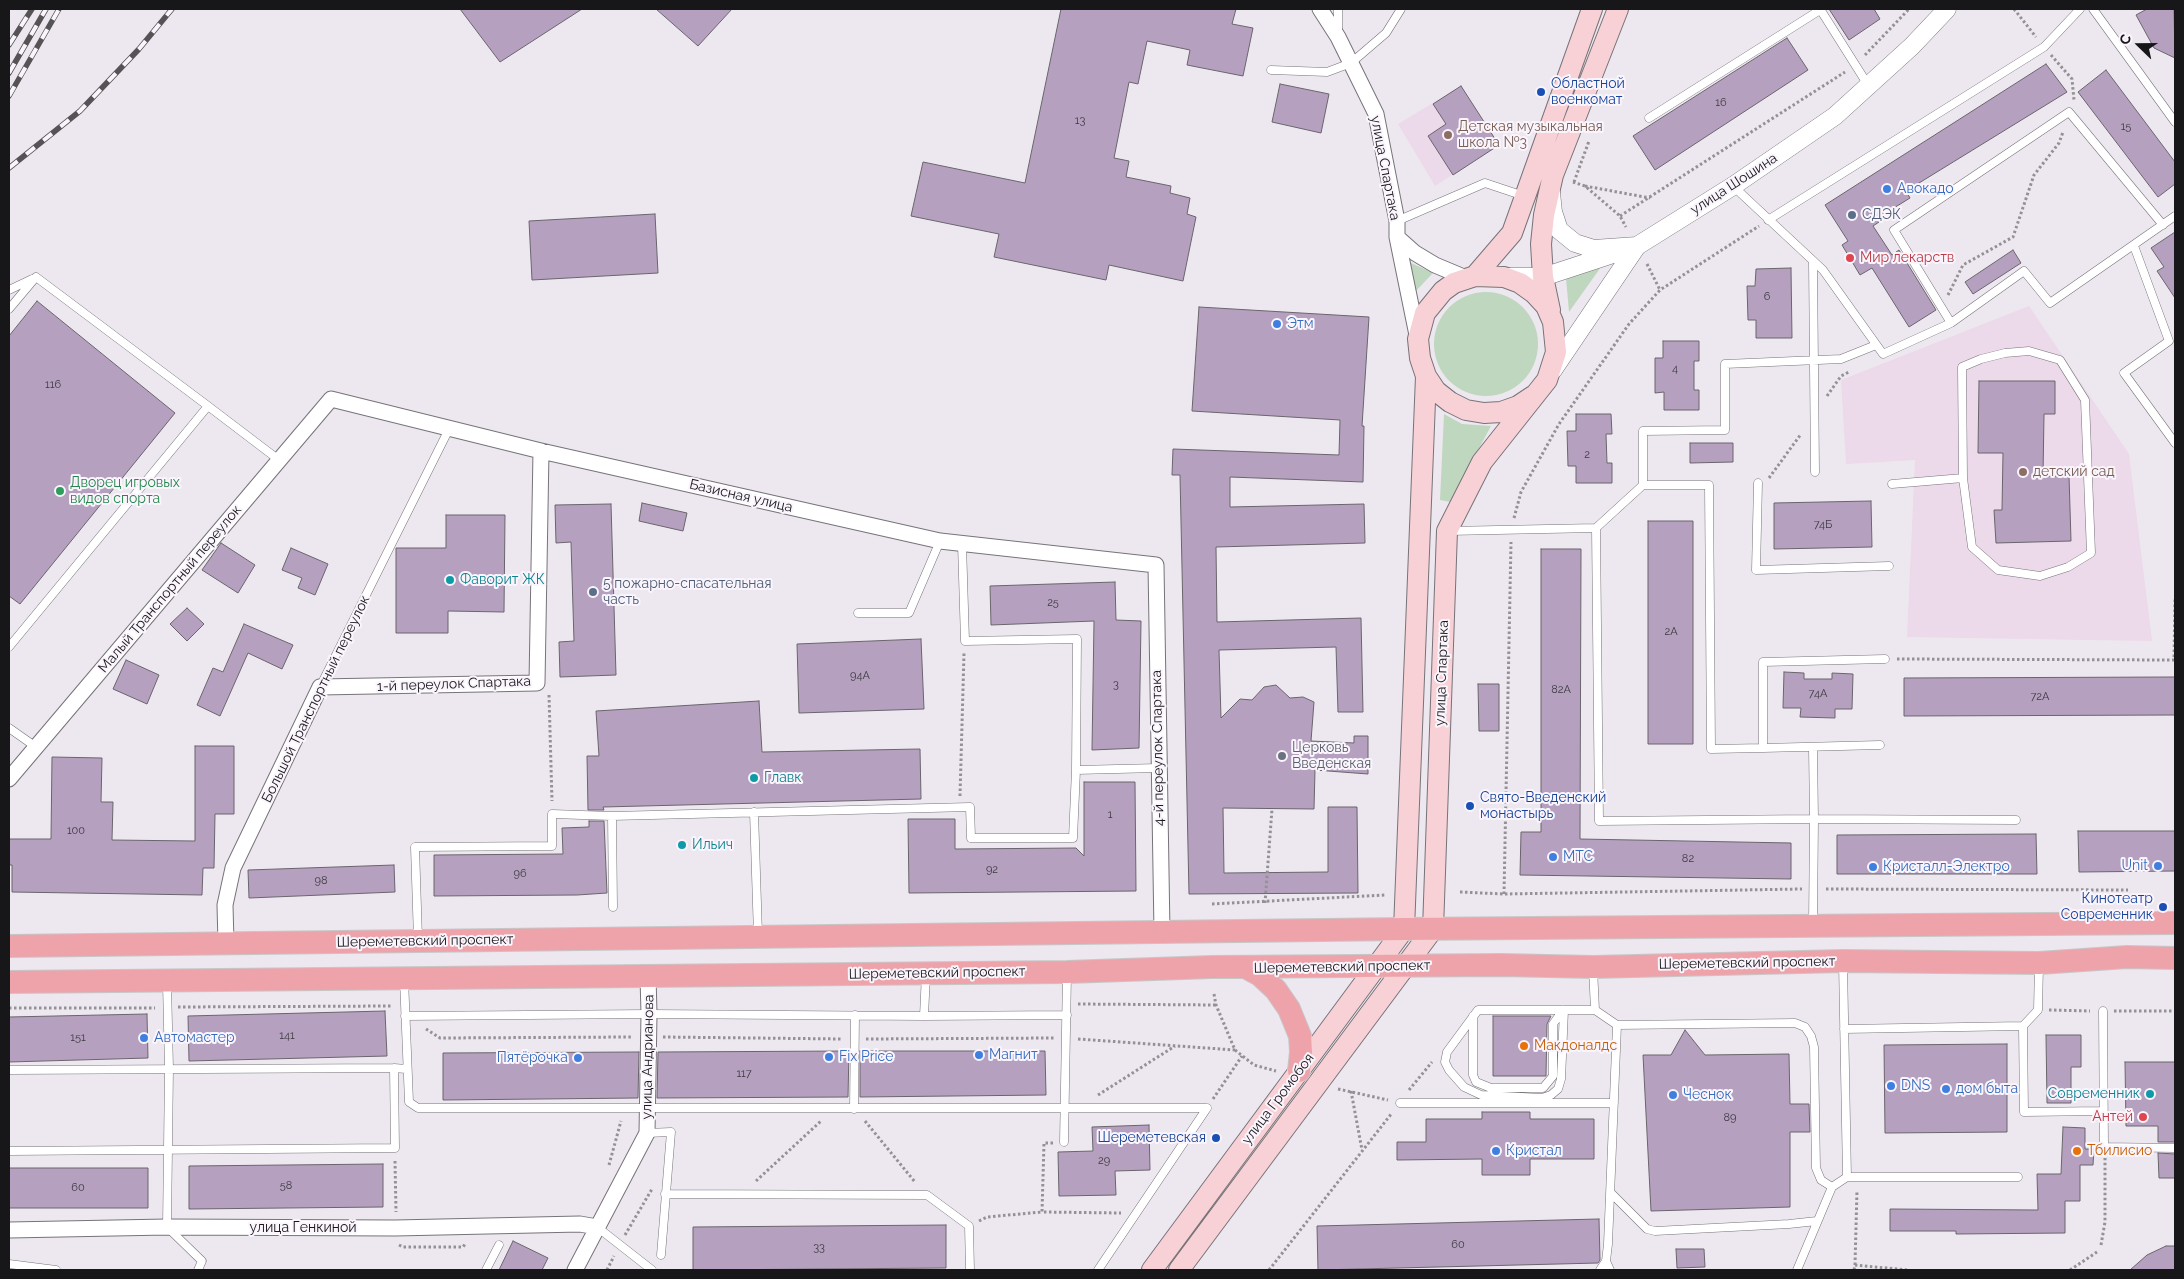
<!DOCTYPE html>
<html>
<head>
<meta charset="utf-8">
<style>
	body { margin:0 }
	#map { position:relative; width:2184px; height:1279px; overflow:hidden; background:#ede8ef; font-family:Raleway,sans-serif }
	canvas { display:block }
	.frame { position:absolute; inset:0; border:10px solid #171618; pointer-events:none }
	.north { position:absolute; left:2114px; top:20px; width:50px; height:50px; -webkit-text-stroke:4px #faf5fd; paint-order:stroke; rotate:292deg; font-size:14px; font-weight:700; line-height:20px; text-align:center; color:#171618 }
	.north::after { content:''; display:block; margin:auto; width:18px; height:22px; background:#171618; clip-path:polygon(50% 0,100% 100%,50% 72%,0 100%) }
</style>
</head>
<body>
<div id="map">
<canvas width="2184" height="1279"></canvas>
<div class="frame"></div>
<div class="north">С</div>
</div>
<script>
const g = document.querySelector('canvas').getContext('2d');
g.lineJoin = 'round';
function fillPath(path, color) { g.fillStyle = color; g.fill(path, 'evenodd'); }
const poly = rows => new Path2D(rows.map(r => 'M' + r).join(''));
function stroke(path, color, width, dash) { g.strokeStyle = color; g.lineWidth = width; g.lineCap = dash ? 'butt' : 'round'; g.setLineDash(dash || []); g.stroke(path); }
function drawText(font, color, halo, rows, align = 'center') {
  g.font = font + ' Raleway,sans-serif'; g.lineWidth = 4; g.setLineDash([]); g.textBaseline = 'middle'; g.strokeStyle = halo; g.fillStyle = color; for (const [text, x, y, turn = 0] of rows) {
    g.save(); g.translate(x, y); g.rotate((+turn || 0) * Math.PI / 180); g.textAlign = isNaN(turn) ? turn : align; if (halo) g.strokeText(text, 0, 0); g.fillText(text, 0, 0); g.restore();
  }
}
const education = poly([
	[1461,86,1499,145,1435,186,1398,124],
	[2029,306,2129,454,2152,641,1907,637,1915,460,1846,464,1841,380]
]);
const green = poly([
	[1409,262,1433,273,1415,292],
	[1601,267,1569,312,1566,278],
	'1434 344a52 52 0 1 1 104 0a52 52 0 1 1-104 0Z',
	[1444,414,1462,424,1491,426,1450,502,1440,500]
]);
const building = poly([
	[460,9,582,9,500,62,460,9],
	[656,9,732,9,698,46,656,9],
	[1061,9,1236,9,1232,24,1253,28,1243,76,1187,65,1190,50,1147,41,1138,84,1129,82,1114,158,1129,161,1126,177,1171,186,1170,193,1190,198,1187,214,1196,217,1183,281,1109,265,1106,280,994,257,999,234,911,216,923,162,1025,183,1061,9],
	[1829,9,1874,9,1880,19,1849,40,1829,9],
	[2147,9,2174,9,2175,58,2154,48,2136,15,2147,9],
	[1787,38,1808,70,1655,170,1633,136,1787,38],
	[2046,64,2067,92,1906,191,1910,198,1889,211,1891,214,1873,226,1892,255,1899,250,1936,310,1909,327,1872,268,1860,275,1842,245,1848,241,1825,205,2046,64],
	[2106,70,2175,162,2175,184,2158,197,2078,92,2106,70],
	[1280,84,1329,94,1321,133,1272,122,1280,84],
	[1461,86,1499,145,1453,175,1428,136,1446,124,1433,104,1461,86],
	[655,214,658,273,532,280,529,221,655,214],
	[2175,232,2175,298,2157,271,2164,267,2151,248,2175,232],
	[2013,250,2021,263,1973,294,1965,282,2013,250],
	[1791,268,1792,338,1756,338,1756,320,1748,320,1747,286,1755,286,1756,269,1791,268],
	[37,301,175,413,20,604,9,596,9,336,37,301],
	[1199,307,1369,317,1362,426,1364,426,1363,482,1230,477,1230,507,1364,504,1365,543,1216,547,1217,622,1361,618,1363,712,1338,712,1336,647,1219,650,1221,718,1240,699,1252,700,1264,687,1276,685,1290,698,1303,697,1314,702,1311,741,1354,743,1354,736,1368,736,1368,774,1315,770,1314,809,1223,808,1224,873,1328,872,1328,807,1357,807,1358,893,1189,894,1180,475,1172,475,1173,449,1339,455,1340,420,1192,411,1199,307],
	[1663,341,1699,341,1699,361,1694,361,1694,390,1699,390,1699,410,1664,410,1664,392,1655,393,1655,358,1663,358,1663,341],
	[1979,381,2055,381,2055,414,2044,414,2043,476,2069,476,2071,541,1996,543,1994,510,2002,510,2003,453,1978,453,1979,381],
	[1576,414,1611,414,1612,434,1606,434,1607,463,1612,463,1612,483,1576,483,1576,466,1568,466,1567,431,1576,431,1576,414],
	[1690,443,1733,443,1733,462,1690,463,1690,443],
	[1871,501,1872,547,1774,549,1774,503,1871,501],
	[642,503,687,513,683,531,639,521,642,503],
	[611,504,616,675,560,677,559,642,574,641,571,542,556,543,555,505,611,504],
	[446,515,505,515,504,612,448,611,448,633,396,633,396,548,446,548,446,515],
	[1648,521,1693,521,1693,744,1648,744,1648,521],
	[221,543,255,565,238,593,202,570,221,543],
	[291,548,328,564,315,595,298,588,302,578,282,570,291,548],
	[1541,549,1581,549,1580,839,1791,843,1791,879,1520,875,1521,832,1541,832,1541,549],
	[1115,582,1116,620,1141,621,1139,748,1092,750,1094,621,991,625,990,586,1115,582],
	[187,608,204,624,187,641,170,624,187,608],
	[244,624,293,645,282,669,248,653,220,716,197,705,213,668,223,672,244,624],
	[921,639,924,709,799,713,797,644,921,639],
	[126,660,159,675,147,704,113,689,126,660],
	[1784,672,1804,673,1804,679,1832,679,1832,673,1853,674,1852,709,1835,709,1835,718,1800,717,1801,708,1783,708,1784,672],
	[2175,677,2175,715,1904,716,1904,678,2175,677],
	[1478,684,1499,684,1499,731,1479,731,1478,684],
	[759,701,762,752,920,749,921,799,603,807,604,810,588,810,587,756,599,756,596,711,759,701],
	[195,746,234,746,234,814,215,814,214,868,203,868,202,895,12,892,12,865,9,865,9,839,51,839,52,757,102,758,101,802,113,802,112,840,195,841,195,746],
	[1084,782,1135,782,1136,891,909,893,908,819,955,819,955,849,1076,848,1084,856,1084,782],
	[589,821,604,821,607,893,577,895,434,896,434,855,563,854,562,828,589,827,589,821],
	[2078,831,2175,831,2175,871,2079,872,2078,831],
	[2036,834,2037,874,1837,874,1837,835,2036,834],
	[394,865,395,892,249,898,248,870,394,865],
	[385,1011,387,1056,189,1061,188,1016,385,1011],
	[147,1014,148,1058,9,1062,9,1017,147,1014],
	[1493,1016,1551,1016,1547,1024,1546,1076,1493,1076,1493,1016],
	[1685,1030,1705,1055,1789,1054,1790,1104,1809,1104,1810,1132,1790,1132,1790,1207,1651,1211,1643,1055,1671,1055,1685,1030],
	[2046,1035,2081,1035,2081,1067,2071,1067,2071,1103,2047,1103,2046,1035],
	[2007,1044,2007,1132,1885,1133,1884,1045,2007,1044],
	[849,1051,848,1097,657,1098,658,1052,849,1051],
	[860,1051,1045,1051,1046,1095,860,1097,860,1051],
	[639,1052,638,1098,443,1100,443,1053,639,1052],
	[2125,1062,2175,1062,2175,1142,2158,1142,2158,1126,2126,1126,2125,1062],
	[1482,1112,1530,1112,1530,1119,1594,1119,1594,1159,1530,1159,1530,1175,1482,1175,1482,1159,1397,1160,1397,1142,1426,1142,1426,1119,1482,1119,1482,1112],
	[1149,1125,1150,1170,1115,1171,1116,1195,1059,1196,1058,1152,1093,1151,1092,1127,1149,1125],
	[2063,1127,2085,1128,2085,1149,2094,1149,2093,1165,2080,1165,2080,1201,2065,1201,2065,1233,1956,1234,1956,1231,1890,1231,1890,1209,2038,1210,2037,1174,2061,1174,2063,1127],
	[2158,1153,2175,1154,2175,1178,2159,1178,2158,1153],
	[383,1164,383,1207,189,1209,189,1166,383,1164],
	[9,1168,148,1168,148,1208,9,1208,9,1168],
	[1599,1219,1600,1260,1598,1263,1318,1270,1317,1226,1599,1219],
	[946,1225,946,1268,693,1270,693,1227,946,1225],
	[513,1241,548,1258,542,1270,499,1270,513,1241],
	[2166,1246,2175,1246,2175,1270,2130,1270,2147,1255,2166,1246],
	[1676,1249,1704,1249,1705,1267,1677,1268,1676,1249]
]);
const path = poly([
	[2014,9,2036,37],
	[1865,55,1909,9],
	[2051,55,2072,79,2074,100],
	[1573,182,1585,186,1620,216,1626,227],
	[1574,182,1589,141],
	[1585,186,1650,198],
	[1620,216,1845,72],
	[1647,264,1660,290],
	[1948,295,1963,265,2013,237,2034,175,2059,143,2063,132],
	[1827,396,1841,376,1849,372],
	[1769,478,1801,434],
	[1514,518,1521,492,1559,424,1629,324,1660,290,1759,226],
	[1897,659,2174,660,2175,598],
	[549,695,552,801],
	[960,796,964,653],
	[1826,889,2128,890],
	[1460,892,1504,894,1802,889],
	[1504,894,1511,542],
	[1265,903,1272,809],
	[1212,904,1385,895],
	[1214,994,1216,1005,1235,1050,1254,1065,1276,1071],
	[1078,1004,1216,1005],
	[178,1007,392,1006],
	[9,1008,155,1008],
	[2049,1010,2090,1011],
	[2114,1011,2175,1011],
	[426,1029,440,1038,632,1037],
	[663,1037,842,1039],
	[866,1039,1054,1038],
	[1078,1039,1235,1050],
	[1338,1089,1388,1100],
	[1409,1090,1432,1062],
	[1351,1091,1362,1150],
	[1098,1095,1175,1046],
	[1213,1099,1242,1056],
	[865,1121,915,1182],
	[1053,1143,1044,1143,1042,1212,1121,1213],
	[395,1161,396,1212],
	[609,1165,621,1121],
	[756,1181,821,1121],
	[979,1221,987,1217,1042,1212],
	[625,1235,652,1189],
	[399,1245,403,1247,463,1247,465,1244],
	[2101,1245,2105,1222,2105,1158],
	[1855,1265,1857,1190],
	[607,1270,614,1256],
	[1269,1270,1392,1113],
	[1854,1270,1855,1265,1907,1270],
	[2070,1270,2097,1252]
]);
const service = poly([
	[1338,9,1338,33],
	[1820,9,1868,85],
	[2093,9,2175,122],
	[1271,70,1327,72,1351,63,1386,33,1401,9],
	[1649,118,1820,10],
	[1733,186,1823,270,1883,354,1951,323,2024,271,2050,303,2175,216],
	[1768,220,2044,47,2080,9],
	[1397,221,1485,183,1524,196],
	[2134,246,2169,341,2124,373,2175,443],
	[1813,262,1815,472],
	[9,290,32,279],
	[9,309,36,277,208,406,9,647],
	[1951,323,1894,230,2069,112,2163,225],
	[208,406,279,460],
	[1758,483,1756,570,1889,566],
	[1892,484,1963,478,1972,547,1998,570,2040,576,2068,567,2091,553,2085,400,2060,360,2029,351,2005,353,1981,359,1962,367,1963,478],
	[1643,485,1643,431,1725,430,1725,364,1841,359,1876,345],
	[1596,528,1643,485,1709,485,1711,749,1763,748],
	[1448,531,1596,528,1599,821,1814,819,1813,924],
	[962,544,965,641,1077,639,1076,770],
	[858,613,909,613,940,541],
	[320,687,449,429],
	[9,728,36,747],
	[1880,745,1763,748,1763,662,1885,659],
	[1813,748,1814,819,2016,820],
	[754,812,758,935],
	[612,816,970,807,971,838,1073,838,1076,770,1158,768],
	[418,939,415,847,552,846,552,814,612,816,613,907],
	[2039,965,2038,1010,2023,1026,2024,1112,2103,1111],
	[1593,968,1595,1010,1617,1025,1795,1023,1805,1027,1811,1036,1814,1047,1816,1168,1821,1180,1832,1187,1847,1177,1843,963],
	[404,979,409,1102,418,1108,1207,1108],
	[167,983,169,1069,167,1227,202,1261,198,1270],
	[1564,1010,1561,1079,1558,1089,1551,1095,1542,1098,1481,1095,1464,1087,1449,1070,1445,1062,1447,1052,1478,1010,1595,1010],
	[2103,1011,2104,1147,2175,1148],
	[405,1016,649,1014,924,1016,926,974],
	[924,1016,1067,1015],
	[1473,1016,1473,1075,1476,1082,1491,1088,1543,1088,1553,1076,1553,1024,1563,1010],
	[1844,1029,2023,1026],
	[9,1070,394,1068],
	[1400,1103,1614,1103],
	[854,1109,855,1015],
	[647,1133,671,1132,661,1255],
	[1064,1142,1067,974],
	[9,1151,395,1148,394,1068,406,1069],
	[1847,1177,2018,1177],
	[665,1194,927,1195,969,1226,970,1270],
	[1612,1194,1647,1229,1655,1231,1789,1224,1817,1221],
	[597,1227,652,1270],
	[1606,1261,1610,1270],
	[9,1264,56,1270],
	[486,1270,499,1245],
	[1098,1270,1207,1108],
	[1600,1270,1606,1261,1608,1244,1617,1025],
	[1797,1270,1832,1187]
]);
const minor = poly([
	[1320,9,1338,37,1376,114,1397,221,1397,237,1417,335],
	[1397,237,1415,253,1435,265,1466,278],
	[9,779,331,399,541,451,940,541,1156,565,1162,932],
	[226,943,225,905,233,868,320,687,537,683,541,451],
	[9,1230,167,1227,395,1228,580,1224,597,1227],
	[575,1270,647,1133,649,1014,648,976]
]);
const tertiary = poly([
	[1551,193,1553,212,1559,230,1575,243,1594,249,1637,246],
	[1505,277,1543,277,1613,254],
	[1553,370,1637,246,1733,186,1835,116,1912,46,1947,9]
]);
const secondary = poly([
	[1475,276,1512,233,1592,9],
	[1550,310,1543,277,1541,244,1544,215,1553,175,1618,9],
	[1152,1270,1404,929,1426,376],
	[1179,1270,1433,929,1447,531,1482,462,1547,380,1556,352,1553,322,1546,306,1534,293,1520,283,1504,277,1475,276,1454,283,1443,291,1425,313,1418,339,1420,358,1426,376,1436,391,1450,402,1466,410,1484,413,1501,412,1518,406,1533,396]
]);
const primary = poly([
	[9,946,1404,929,2175,923],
	[1247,968,1260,975,1276,990,1289,1009,1300,1036,1301,1052,1299,1071],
	[9,982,1067,972,1212,967,1502,965,1593,967,1843,961,2039,963,2127,957,2175,958]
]);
const rail = poly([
	[9,45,32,9],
	[9,73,46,9],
	[9,96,59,9],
	[9,168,80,111,139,49,172,9]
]);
const markers = [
	[1541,92,5,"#1a4fb4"],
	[1448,135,5,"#8d6e63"],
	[1887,189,5,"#3f7fe0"],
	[1852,215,5,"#5c6f8a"],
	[1850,258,5,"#e0444e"],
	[1277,324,5,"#3f7fe0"],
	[2023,472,5,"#8d6e63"],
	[60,491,5,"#2e9e5b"],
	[450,580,5,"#0f9aa8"],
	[593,592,5,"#5c6f8a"],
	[1282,756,5,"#6b7280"],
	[754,778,5,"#0f9aa8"],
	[1470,806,5,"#1a4fb4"],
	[682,845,5,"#0f9aa8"],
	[1553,857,5,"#3f7fe0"],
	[2158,866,5,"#3f7fe0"],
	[1873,867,5,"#3f7fe0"],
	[2163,907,5,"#1a4fb4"],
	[144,1038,5,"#3f7fe0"],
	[1524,1046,5,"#e8710a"],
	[979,1055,5,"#3f7fe0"],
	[829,1057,5,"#3f7fe0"],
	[578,1058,5,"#3f7fe0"],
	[1891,1086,5,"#3f7fe0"],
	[1946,1089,5,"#3f7fe0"],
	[2150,1094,5,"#0f9aa8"],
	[1673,1095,5,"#3f7fe0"],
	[2143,1117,5,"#e0444e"],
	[1216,1138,5,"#1a4fb4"],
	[1496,1151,5,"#3f7fe0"],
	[2077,1151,5,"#e8710a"]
];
const numberNames = [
	["16",1721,103],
	["13",1080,121],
	["15",2126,127],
	["6",1767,297],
	["4",1675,369],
	["116",53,385],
	["2",1587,455],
	["74Б",1823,525],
	["25",1053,603],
	["2А",1671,632],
	["94А",860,676],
	["3",1116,685],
	["82А",1561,690],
	["74А",1818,694],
	["72А",2040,697],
	["1",1110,815],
	["100",76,831],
	["82",1688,859],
	["92",992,870],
	["96",520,874],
	["98",321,881],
	["141",287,1036],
	["151",78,1038],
	["117",744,1074],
	["89",1730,1118],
	["29",1104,1161],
	["58",286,1186],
	["60",78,1188],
	["60",1458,1245],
	["33",819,1248]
];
const transitNames = [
	["Областной",1551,84],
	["военкомат",1551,100],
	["Свято-Введенский",1480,798],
	["монастырь",1480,814],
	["Кинотеатр",2153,899,"right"],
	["Современник",2153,915,"right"],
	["Шереметевская",1206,1138,"right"]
];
const educationNames = [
	["Детская музыкальная",1458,127],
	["школа №3",1458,143],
	["детский сад",2033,472]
];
const streetNames = [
	["улица Спартака",1385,168,79],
	["улица Шошина",1734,184,-33],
	["Базисная улица",741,496,13],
	["Малый Транспортный переулок",170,589,-50],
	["улица Спартака",1442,673,-88],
	["1-й переулок Спартака",454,684,-2],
	["Большой Транспортный переулок",316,699,-64],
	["4-й переулок Спартака",1158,748,-91],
	["Шереметевский проспект",425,941,-1],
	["Шереметевский проспект",1747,963,-1],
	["Шереметевский проспект",1342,967,-1],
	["Шереметевский проспект",937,973,-1],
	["улица Андрианова",648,1057,-89],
	["улица Громобоя",1278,1099,-53],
	["улица Генкиной",303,1228]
];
const shopNames = [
	["Авокадо",1897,189],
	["Этм",1287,324],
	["МТС",1563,857],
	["Unit",2148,866,"right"],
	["Кристалл-Электро",1883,867],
	["Автомастер",154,1038],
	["Магнит",989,1055],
	["Fix Price",839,1057],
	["Пятёрочка",568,1058,"right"],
	["DNS",1901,1086],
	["дом быта",1956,1089],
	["Чеснок",1683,1095],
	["Кристал",1506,1151]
];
const serviceNames = [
	["СДЭК",1862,215],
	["5 пожарно-спасательная",603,584],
	["часть",603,600]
];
const healthNames = [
	["Мир лекарств",1860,258],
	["Антей",2133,1117,"right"]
];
const leisureNames = [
	["Дворец игровых",70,483],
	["видов спорта",70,499]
];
const cultureNames = [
	["Фаворит ЖК",460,580],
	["Главк",764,778],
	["Ильич",692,845],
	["Современник",2140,1094,"right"]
];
const worshipNames = [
	["Церковь",1292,748],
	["Введенская",1292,764]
];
const foodNames = [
	["Макдоналдс",1534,1046],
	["Тбилисио",2087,1151]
];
fillPath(education, '#ecd9ea');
fillPath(green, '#bfd7be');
fillPath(building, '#b5a1bf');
stroke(building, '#6a656c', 1);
stroke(service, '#777379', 9);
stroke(minor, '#777379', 17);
stroke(tertiary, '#777379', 19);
stroke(secondary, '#777379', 22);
stroke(primary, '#c7c7c8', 24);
stroke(path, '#949196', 3, [2.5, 2.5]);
stroke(service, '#fff', 8);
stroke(minor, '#fff', 15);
stroke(tertiary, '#fff', 18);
stroke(secondary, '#f7d1d5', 20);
stroke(primary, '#eea3ab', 22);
stroke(rail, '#555356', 5.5);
stroke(rail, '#faf5fd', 4, [11]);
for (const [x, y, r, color] of markers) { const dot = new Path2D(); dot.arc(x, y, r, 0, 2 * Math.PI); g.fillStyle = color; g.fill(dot); stroke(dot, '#faf5fd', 2); }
drawText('11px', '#3e3942', null, numberNames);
drawText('14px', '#164399', '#faf5fd', transitNames, 'left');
drawText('14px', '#785e54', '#faf5fd', educationNames, 'left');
drawText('14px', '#171618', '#faf5fd', streetNames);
drawText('14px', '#366cbe', '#faf5fd', shopNames, 'left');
drawText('14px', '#4e5e75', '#faf5fd', serviceNames, 'left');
drawText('14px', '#be3a42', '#faf5fd', healthNames, 'left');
drawText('14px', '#27864d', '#faf5fd', leisureNames, 'left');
drawText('14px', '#0d838f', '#faf5fd', cultureNames, 'left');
drawText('14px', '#5b616d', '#faf5fd', worshipNames, 'left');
drawText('14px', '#c56008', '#faf5fd', foodNames, 'left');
</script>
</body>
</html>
